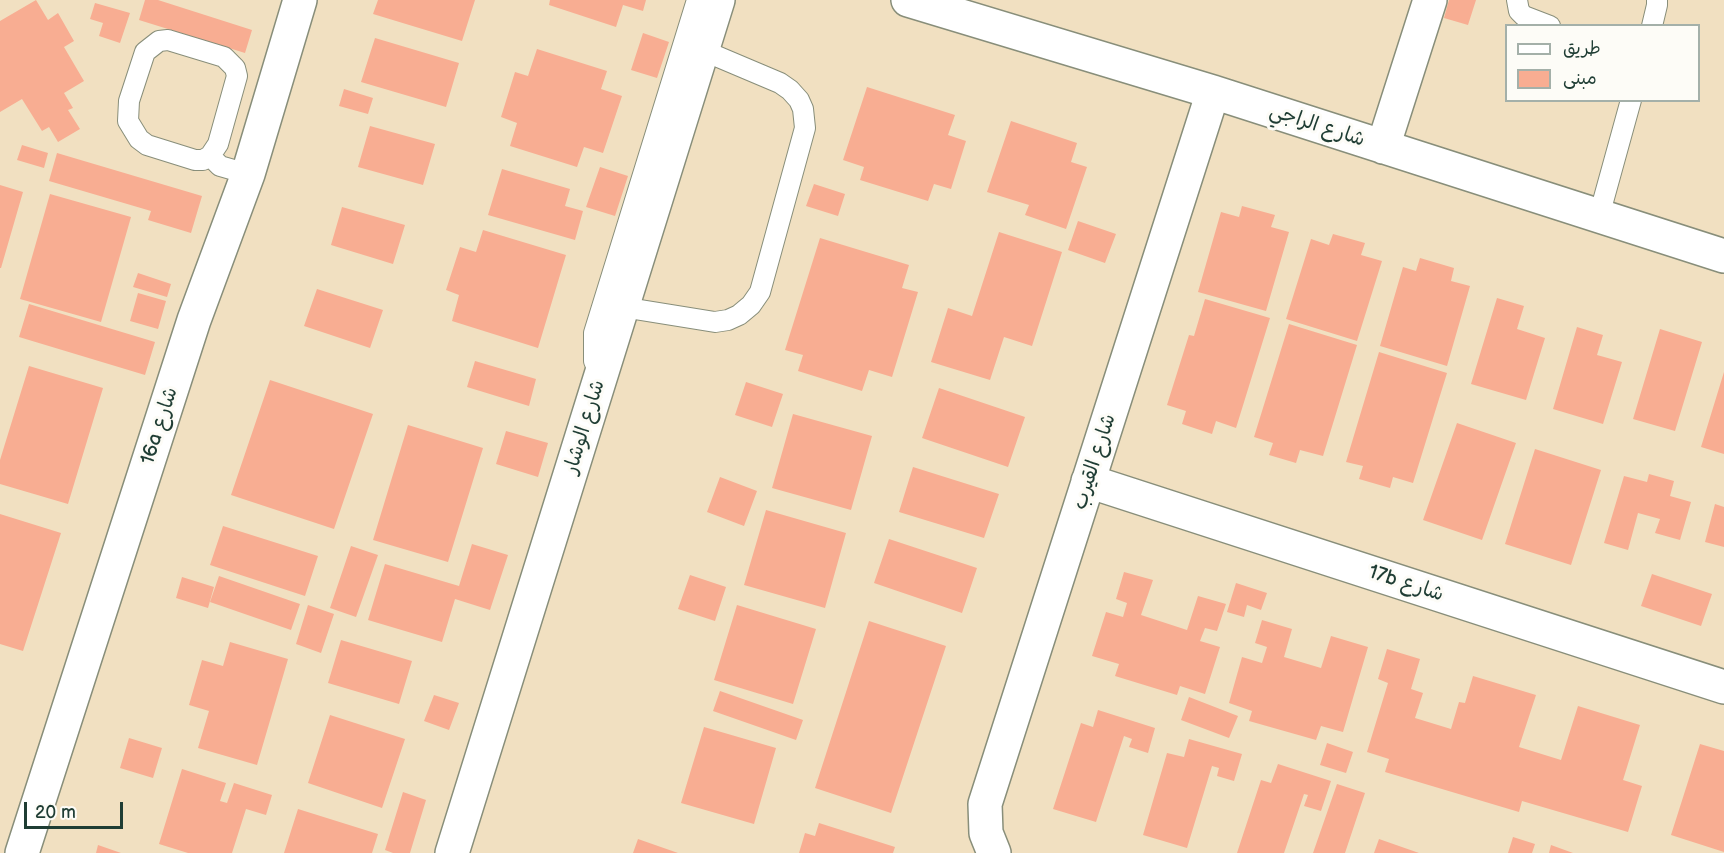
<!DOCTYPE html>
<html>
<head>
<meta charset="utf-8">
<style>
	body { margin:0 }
	#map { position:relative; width:1724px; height:853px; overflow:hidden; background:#f1e0c1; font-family:"Balsamiq Sans","Playpen Sans Arabic",sans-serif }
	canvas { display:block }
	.legend { position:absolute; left:1505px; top:24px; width:195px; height:78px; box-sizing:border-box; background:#fdfcf7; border:2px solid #a4b0a9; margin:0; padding:8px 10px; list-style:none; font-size:18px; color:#1f3d34 }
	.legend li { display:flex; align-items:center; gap:12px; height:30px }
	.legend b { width:30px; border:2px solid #a4b0a9 }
	.scale { position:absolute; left:24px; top:802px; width:99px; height:27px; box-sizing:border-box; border:3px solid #1f3d34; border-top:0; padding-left:8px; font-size:18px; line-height:21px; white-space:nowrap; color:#1f3d34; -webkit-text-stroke:4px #fdfcf7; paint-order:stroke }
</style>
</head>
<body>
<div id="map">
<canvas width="1724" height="853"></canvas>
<ul class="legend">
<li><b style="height:8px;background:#fff"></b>طريق</li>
<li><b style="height:16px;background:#f8ad92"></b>مبنى</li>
</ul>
<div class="scale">20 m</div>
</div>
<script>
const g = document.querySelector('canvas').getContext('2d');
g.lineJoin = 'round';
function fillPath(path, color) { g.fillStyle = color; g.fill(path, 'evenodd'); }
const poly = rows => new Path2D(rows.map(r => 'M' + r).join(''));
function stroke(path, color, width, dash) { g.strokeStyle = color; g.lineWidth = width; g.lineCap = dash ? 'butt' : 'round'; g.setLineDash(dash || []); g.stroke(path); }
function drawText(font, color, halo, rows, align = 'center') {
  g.font = font + ' "Balsamiq Sans","Playpen Sans Arabic",sans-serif'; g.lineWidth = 6; g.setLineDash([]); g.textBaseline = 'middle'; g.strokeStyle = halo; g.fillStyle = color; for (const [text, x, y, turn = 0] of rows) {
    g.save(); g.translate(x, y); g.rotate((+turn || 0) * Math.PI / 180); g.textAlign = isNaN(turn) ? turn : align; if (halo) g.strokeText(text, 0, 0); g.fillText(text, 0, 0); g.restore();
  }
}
const building = poly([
	[36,0,48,20,58,13,74,41,64,47,84,81,64,93,73,108,68,110,80,129,58,142,49,127,42,131,22,99,0,112,0,21],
	[145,0,158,0,252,30,245,53,139,20],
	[378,0,475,0,462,41,373,14],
	[550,0,646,0,643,11,623,5,616,27,549,5],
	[1449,0,1476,0,1468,25,1444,18],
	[95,3,130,13,120,43,99,36,103,23,90,19],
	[643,33,669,42,657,78,631,70],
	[375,38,459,63,446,107,361,82],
	[537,49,607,71,601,89,622,96,603,153,584,147,577,167,510,146,517,123,501,117,515,72,528,76],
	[867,87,955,115,948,135,966,141,951,189,934,184,928,201,860,180,864,167,843,160],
	[344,89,373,98,368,114,339,106],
	[1011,121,1077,143,1071,162,1087,167,1066,229,1025,215,1029,205,987,192],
	[370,126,435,144,423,185,358,167],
	[22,145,48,153,44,168,17,160],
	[57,153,202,196,191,233,148,220,151,211,49,181],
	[600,167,628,176,615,216,586,207],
	[502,169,570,189,565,206,583,211,575,240,488,215],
	[814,184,845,194,838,216,806,206],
	[0,185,23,192,1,268,0,268],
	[50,194,131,217,101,322,20,299],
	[1242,206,1275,215,1271,227,1289,232,1266,311,1198,292,1221,212,1239,217],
	[342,207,405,225,393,264,331,245],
	[1078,221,1116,234,1105,263,1068,250],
	[483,230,566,255,538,348,452,321,459,295,446,290,460,247,476,252],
	[999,232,1062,252,1032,346,1004,337,990,380,931,362,948,308,972,316],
	[1333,234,1365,243,1361,255,1382,261,1357,341,1286,319,1311,239,1329,245],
	[820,238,909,265,902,288,918,292,892,377,869,370,862,391,798,371,803,355,785,350],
	[1420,258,1454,268,1451,281,1470,286,1447,366,1380,346,1403,267,1416,271],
	[138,273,171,284,167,297,133,287],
	[317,289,383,310,370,348,304,326],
	[138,293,166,301,158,329,130,321],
	[1497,298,1524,306,1517,329,1545,338,1526,400,1471,384],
	[1205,299,1270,318,1236,428,1216,421,1212,434,1182,424,1186,411,1167,405,1189,335,1194,336],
	[29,304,155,342,145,375,19,337],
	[1289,324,1357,345,1323,456,1300,450,1296,463,1269,455,1273,443,1254,437],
	[1577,327,1603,335,1597,355,1622,362,1603,424,1553,409],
	[1660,329,1702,342,1675,431,1633,419],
	[1379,352,1447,373,1413,483,1393,477,1390,488,1359,479,1363,466,1346,462],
	[475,361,536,379,529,406,467,387],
	[29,366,103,388,68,504,0,484,0,460],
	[1724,372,1724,454,1701,447],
	[270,380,373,414,334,529,231,495],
	[746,382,783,394,772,427,735,415],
	[939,388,1025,417,1008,467,922,438],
	[793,414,872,436,851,510,772,488],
	[1457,423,1516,443,1482,540,1423,520],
	[408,425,483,448,448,562,373,540],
	[506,431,548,443,538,477,496,464],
	[1535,449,1601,470,1571,565,1505,544],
	[913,467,999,494,984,538,899,512],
	[1649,474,1674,481,1670,496,1691,502,1680,540,1655,533,1660,519,1638,513,1628,550,1604,543,1624,476,1647,482],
	[720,477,757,491,744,526,707,512],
	[1715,504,1724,507,1724,547,1705,542],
	[766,510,846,533,825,608,744,585],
	[0,514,61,533,23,651,0,644],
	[223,526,318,556,305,596,210,565],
	[889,539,977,568,962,613,874,583],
	[472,544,508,555,490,610,455,599,442,642,368,620,385,564,459,586],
	[351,546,378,555,356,617,330,608],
	[1124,572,1153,580,1141,615,1187,630,1198,596,1226,604,1217,631,1205,628,1200,641,1220,647,1205,694,1180,686,1177,695,1115,676,1119,664,1092,656,1106,612,1123,617,1127,603,1116,599],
	[1652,574,1712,594,1701,626,1641,606],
	[690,575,726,587,715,621,678,609],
	[219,576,300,604,291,630,210,602],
	[182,577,214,587,208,608,176,598],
	[1236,583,1267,593,1261,610,1247,605,1244,617,1227,612],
	[308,605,334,614,321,653,296,644],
	[737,605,816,629,793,704,714,680],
	[1262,620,1292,629,1284,657,1321,668,1331,636,1368,647,1343,732,1321,726,1316,740,1249,721,1252,711,1229,703,1242,657,1262,663,1267,647,1255,643],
	[869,621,946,646,891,813,815,788],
	[341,640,412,661,399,704,328,683],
	[230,642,288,659,257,765,198,748,209,711,189,705,202,660,223,666],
	[1387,649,1420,659,1411,689,1423,693,1415,718,1451,729,1459,702,1465,703,1473,676,1536,695,1519,747,1561,760,1578,706,1640,725,1623,780,1642,786,1628,832,1522,801,1519,812,1385,772,1389,759,1367,752,1388,683,1378,679],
	[720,691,803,720,796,740,713,711],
	[434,695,459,703,449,730,424,721],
	[1189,697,1238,716,1229,738,1181,720],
	[1098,710,1155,728,1148,753,1129,747,1132,739,1124,736,1096,822,1053,809,1081,723,1093,727],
	[330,715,405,739,382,808,308,783],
	[704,727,776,748,754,824,681,803],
	[129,738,162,748,153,778,120,768],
	[1189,739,1242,754,1234,781,1217,776,1219,768,1212,766,1187,848,1143,835,1167,753,1184,757],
	[1327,743,1353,752,1346,773,1320,765],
	[1700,744,1724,751,1724,852,1671,835],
	[1278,764,1331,781,1321,811,1304,806,1308,795,1304,794,1284,853,1237,853,1261,780,1271,783],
	[182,769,226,783,220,801,227,803,234,783,272,795,266,815,246,809,232,853,188,853,159,844],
	[1337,784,1365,793,1345,853,1313,853],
	[403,792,426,800,410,853,393,853,385,850],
	[298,809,378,834,372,853,284,853],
	[819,823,895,847,893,853,799,853,805,833,815,836],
	[1513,837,1535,844,1532,853,1508,853],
	[638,839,678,853,633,853],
	[1379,839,1419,853,1374,853],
	[98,845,121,853,96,853],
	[1551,845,1573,853,1549,853]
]);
const service = poly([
	[1517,0,1519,11,1524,16,1550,26],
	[1652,26,1657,5,1657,0],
	[168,40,224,57,235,68,237,76,218,144,210,156,203,160,195,160,147,145,139,139,128,121,129,101,145,52,159,41,168,40],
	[210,156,220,166,248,174],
	[1599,216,1631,100],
	[622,307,715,322,728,320,739,315,751,305,760,292,805,128,803,109,799,100,790,90,780,83,702,50],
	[597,368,594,361,594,333,697,0]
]);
const minor = poly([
	[908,0,1213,92,1724,256],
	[1383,147,1430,0],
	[1088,481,1724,687],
	[22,853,194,320,248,174,300,0],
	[452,853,718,0],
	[994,853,986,833,985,804,1213,92]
]);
const streetNames = [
	["شارع الراجي",1317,126,18],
	["16a شارع",160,426,-72],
	["شارع الوشار",585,427,-73],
	["شارع القيرب",1095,462,-72],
	["17b شارع",1406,584,18]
];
fillPath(building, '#f8ad92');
stroke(service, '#888e7a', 22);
stroke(minor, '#888e7a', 36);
stroke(service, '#fff', 20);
stroke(minor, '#fff', 33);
drawText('20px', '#1f3d34', '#fdfcf7', streetNames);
</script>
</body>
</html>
